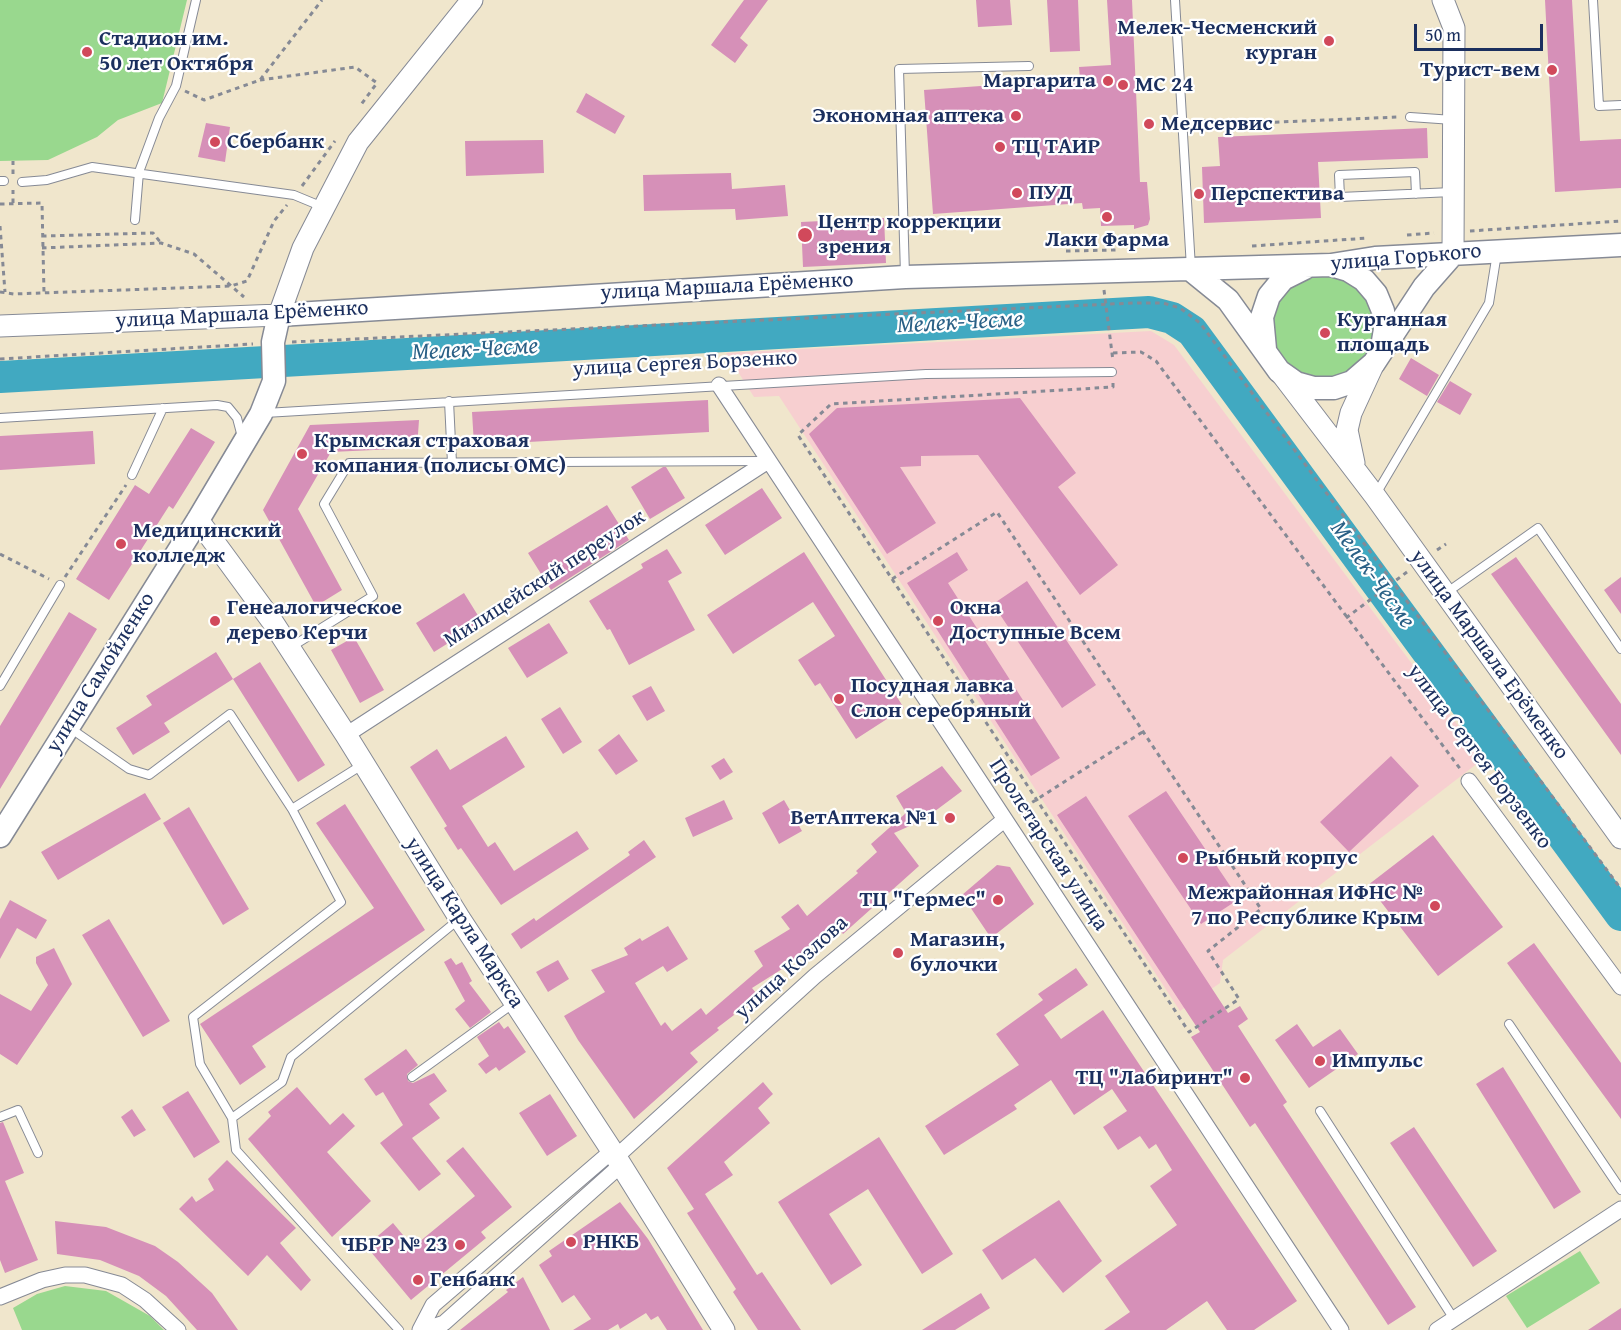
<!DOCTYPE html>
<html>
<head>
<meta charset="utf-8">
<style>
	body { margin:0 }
	#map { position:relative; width:1621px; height:1330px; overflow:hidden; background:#f0e6cc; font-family:"Gentium Book Plus",serif }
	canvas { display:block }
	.scale { position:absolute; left:1414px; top:24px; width:129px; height:27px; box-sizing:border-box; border:3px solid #1b2f5e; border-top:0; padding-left:8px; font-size:18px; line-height:21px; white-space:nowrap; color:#1b2f5e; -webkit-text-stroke:4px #fff; paint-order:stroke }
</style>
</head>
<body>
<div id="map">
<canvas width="1621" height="1330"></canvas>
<div class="scale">50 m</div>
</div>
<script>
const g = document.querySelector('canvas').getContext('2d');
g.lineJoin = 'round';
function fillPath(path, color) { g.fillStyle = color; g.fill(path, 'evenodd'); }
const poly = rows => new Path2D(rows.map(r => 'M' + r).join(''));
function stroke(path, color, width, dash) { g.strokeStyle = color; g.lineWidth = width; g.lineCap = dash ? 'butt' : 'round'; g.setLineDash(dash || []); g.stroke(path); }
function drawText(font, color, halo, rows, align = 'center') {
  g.font = font + ' "Gentium Book Plus",serif'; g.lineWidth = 4.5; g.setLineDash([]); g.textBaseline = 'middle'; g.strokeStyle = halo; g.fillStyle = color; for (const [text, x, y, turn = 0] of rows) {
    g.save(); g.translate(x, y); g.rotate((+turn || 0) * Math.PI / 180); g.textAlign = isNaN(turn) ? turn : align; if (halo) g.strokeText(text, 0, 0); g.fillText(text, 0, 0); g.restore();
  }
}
const built = poly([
	[1151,331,1174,345,1483,759,1223,960,1220,983,1180,1011,779,396,754,397,726,353]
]);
const green = poly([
	[0,0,187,0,162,103,118,120,97,137,48,160,0,161],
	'1272 327a51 51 0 1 1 102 0a51 51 0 1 1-102 0Z',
	[1580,1251,1600,1283,1527,1328,1506,1296],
	[65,1286,106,1291,150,1316,164,1330,22,1330,13,1308,37,1294]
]);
const river = poly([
	[0,377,1149,312,1172,318,1192,331,1621,915]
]);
const building = poly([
	[744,0,768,0,740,38,748,45,735,63,711,45],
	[976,0,1010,0,1012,25,978,27],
	[1047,0,1078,0,1080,51,1050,52],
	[1107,0,1132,0,1140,182,1147,182,1150,219,1148,225,1134,229,1134,225,1101,226,1100,208,1083,209,1082,203,933,214,924,90,1080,79,1079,67,1111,65],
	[1545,0,1572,0,1580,141,1621,139,1621,188,1555,192],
	[586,93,625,116,615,134,576,112],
	[206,123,230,127,225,162,198,157],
	[1427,128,1428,158,1318,162,1321,218,1204,223,1202,167,1220,166,1218,137],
	[543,140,544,173,466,176,465,141],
	[731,173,732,189,785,185,788,216,736,220,735,209,644,211,643,175],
	[884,218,886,263,803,267,801,222],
	[1411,358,1439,375,1427,396,1399,379],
	[1450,381,1472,394,1460,415,1437,402],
	[1020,398,1076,473,1058,487,1118,565,1080,595,978,455,921,456,921,466,900,467,936,523,887,554,809,434,837,408],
	[708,400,709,432,474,445,472,412],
	[419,420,417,448,331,452,298,509,342,590,316,606,263,510,310,425],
	[191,428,215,442,173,509,169,506,109,600,76,579,135,485,149,494],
	[93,431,95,464,0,470,0,436],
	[663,467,666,467,685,498,650,519,631,487],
	[762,488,782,518,725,555,705,525],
	[607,505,629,540,551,590,528,553],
	[667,549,682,573,668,581,695,630,629,665,610,629,607,630,589,601,643,568,641,564],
	[804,552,904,708,856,739,820,683,815,686,798,660,835,636,813,602,733,654,707,615],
	[957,552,968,570,948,583,1060,758,1031,776,907,583],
	[1516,557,1621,704,1621,755,1491,574],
	[1621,577,1621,614,1604,590],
	[1027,581,1096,685,1062,708,993,604],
	[464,593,482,622,434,652,416,623],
	[69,612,97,629,0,789,0,726],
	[549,623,568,653,527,678,508,648],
	[354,637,384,690,360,703,331,650],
	[216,652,233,679,164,723,170,732,133,755,116,728,152,705,146,696],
	[260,662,325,765,298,782,233,679],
	[651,686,665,711,647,721,632,696],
	[560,707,582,742,563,754,541,719],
	[619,734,638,761,616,775,598,750],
	[506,736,525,767,462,806,488,847,495,842,514,871,577,831,589,849,501,905,461,848,458,850,444,828,447,826,410,767,437,749,450,770],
	[1391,756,1419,786,1349,852,1320,822],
	[724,758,733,772,720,780,711,766],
	[942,766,962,791,923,820,894,833,919,866,843,934,836,926,796,957,798,959,752,988,756,993,733,1013,734,1015,717,1028,719,1030,690,1053,698,1062,634,1119,578,1040,564,1016,605,992,591,970,628,955,624,948,640,938,642,941,668,926,688,959,667,972,663,966,635,983,661,1026,665,1022,672,1031,701,1008,706,1015,763,966,754,951,790,929,781,917,798,904,807,916,858,873,856,871,877,852,871,844,906,813,896,796],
	[1166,791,1239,899,1201,924,1128,816],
	[145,793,161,819,58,880,41,852],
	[1086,796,1228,1013,1240,1006,1248,1019,1238,1026,1287,1102,1283,1105,1416,1307,1388,1325,1255,1123,1250,1127,1191,1037,1200,1032,1057,815],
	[724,800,733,819,693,837,685,818],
	[784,800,802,831,779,844,762,813],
	[345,804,425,930,252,1046,266,1067,240,1085,200,1024,374,908,316,823],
	[189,807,249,909,223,925,163,823],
	[1433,835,1503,927,1438,976,1368,885],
	[644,840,656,857,521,949,511,934,534,918,536,921,630,855,628,852],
	[997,865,1010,867,1034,904,991,938,962,895],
	[10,900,47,920,36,939,17,928,0,959,0,919],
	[109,919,170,1021,143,1037,82,935],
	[1534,943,1621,1063,1621,1119,1507,963],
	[54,948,72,984,17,1065,0,1054,0,994,31,1011,48,985,36,963,36,957],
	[451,958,456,965,462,962,472,981,469,983,491,1012,470,1028,455,1009,465,1001,444,962],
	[558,960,569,979,548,992,536,972],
	[1076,968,1088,985,1044,1015,1061,1039,1103,1010,1297,1301,1254,1330,1227,1330,1207,1301,1166,1330,1104,1330,1130,1312,1105,1276,1177,1225,1150,1186,1172,1170,1156,1144,1149,1149,1140,1136,1118,1150,1103,1127,1127,1111,1112,1089,1074,1115,1051,1080,1014,1105,1017,1109,944,1155,925,1126,1019,1065,996,1034,1043,1000,1038,994],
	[499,1022,504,1029,508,1026,526,1052,499,1071,496,1067,486,1074,478,1064,489,1056,477,1037],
	[1297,1024,1313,1047,1340,1029,1358,1054,1309,1088,1275,1040],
	[406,1049,418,1065,407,1074,408,1081,413,1083,434,1073,447,1091,429,1104,440,1118,412,1138,441,1174,419,1191,380,1143,403,1125,383,1092,376,1096,364,1079],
	[1503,1067,1581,1192,1554,1209,1476,1084],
	[763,1082,773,1094,758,1108,770,1123,724,1162,733,1175,705,1194,757,1275,762,1272,801,1330,758,1330,733,1292,736,1289,687,1213,694,1209,667,1168],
	[297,1087,330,1125,343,1113,355,1126,327,1152,371,1201,332,1237,248,1139,271,1116,268,1112],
	[188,1091,220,1142,194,1158,162,1107],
	[550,1094,577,1136,547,1156,519,1113],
	[132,1109,146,1130,134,1137,121,1117],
	[3,1122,24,1173,5,1181,38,1260,5,1273,0,1260,0,1123],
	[1414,1127,1497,1251,1473,1267,1390,1143],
	[879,1137,953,1254,922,1274,868,1189,829,1214,862,1265,831,1285,778,1202],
	[463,1147,512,1207,481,1232,486,1238,411,1300,366,1246,393,1223,413,1247,475,1196,446,1161],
	[227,1160,296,1228,280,1243,311,1280,301,1291,267,1255,248,1276,179,1209,192,1196,196,1202,214,1190,208,1179],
	[1059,1200,1102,1261,1063,1293,1035,1258,1002,1280,982,1250],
	[620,1202,648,1239,703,1330,667,1330,658,1316,651,1320,646,1313,620,1329,618,1324,608,1330,573,1330,591,1319,574,1295,562,1303,539,1265,552,1256,549,1251],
	[55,1221,106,1227,155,1246,178,1262,212,1293,238,1330,197,1330,166,1296,139,1276,100,1260,57,1254],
	[523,1277,550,1330,460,1330,508,1292,506,1290],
	[981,1293,990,1308,955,1330,922,1330],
	[1621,1308,1621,1330,1588,1330]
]);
const path = poly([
	[260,80,355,67,377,83,360,106],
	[185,91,204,100,260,80,322,0],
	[1194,120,1255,123,1398,117],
	[13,174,13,161],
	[302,186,335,141],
	[13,203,13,190],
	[0,204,42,203,44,293],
	[0,226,5,292],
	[1470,231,1621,221],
	[1407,235,1434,233],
	[42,236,153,233,161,243],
	[1252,246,1368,238],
	[42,248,161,243,194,254,244,297],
	[1066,251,1116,250],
	[1104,290,1113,361],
	[0,292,14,294,231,286,247,281,274,221,287,205],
	[292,342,1133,303,1163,303,1180,308,1200,323,1621,889],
	[1113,353,1141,352,1156,361,1461,770],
	[0,359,253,344],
	[1437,550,1446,544],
	[0,554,49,579],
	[65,577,126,485],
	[892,579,1189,1032,1239,999,1208,951,1261,909,997,512,892,579,798,435,831,404,1113,387,1113,382],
	[1346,618,1407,572],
	[1017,812,1144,731]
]);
const lane = poly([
	[1175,0,1191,268],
	[1593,0,1599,106,1621,105],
	[1410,117,1453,120],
	[0,181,4,181],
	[22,182,47,180,92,167,294,195,323,207],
	[1416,194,1415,172,1339,175,1340,197,1430,193,1452,192],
	[135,220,139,172,159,118,176,86,196,0],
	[905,275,899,69,1029,66],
	[449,401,452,463],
	[265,413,926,374,1112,372],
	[0,418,217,405,228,407,237,418,242,437],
	[132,475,163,408],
	[1376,494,1489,303,1497,253],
	[1446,593,1538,528,1621,649],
	[291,647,373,596,324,504,349,463,763,461],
	[0,686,60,585],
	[70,728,129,769,149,775,230,714,292,809,341,902,193,1017,200,1064,232,1118,236,1150,399,1330],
	[292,809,362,765],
	[1509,1024,1621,1190],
	[412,1077,514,1003],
	[1320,1111,1454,1319],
	[0,1117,18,1110,38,1153],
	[232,1118,282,1082,291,1057,458,920]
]);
const street = poly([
	[719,385,1341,1330],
	[346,735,768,461],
	[1469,781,1621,987],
	[616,1157,815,976,1004,820],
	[0,1297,42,1280,65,1275,85,1275,122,1285,145,1300,178,1330],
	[420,1330,433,1305,612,1151],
	[423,1330,444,1323,621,1165],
	[1437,1330,1621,1209]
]);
const secondary = poly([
	[1443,0,1454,28,1453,254],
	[0,326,279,315,303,248,358,142,472,0],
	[1281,373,1375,496,1621,838],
	[1354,463,1347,430,1351,413,1374,363],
	[198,520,272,621,346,735,460,919,616,1157,724,1330]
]);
const primary = poly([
	[1331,265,1348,270,1364,280,1376,294,1383,311,1385,329,1382,347],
	[1191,270,1228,300,1279,371,1296,383,1314,388,1334,388,1352,382,1374,363,1424,287,1453,254],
	[1265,349,1262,317,1269,296,1283,279,1305,268],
	[0,836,198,520,261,414,274,381,273,342,279,315,905,277,1331,265,1375,258,1621,245]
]);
const markers = [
	[1329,41,6,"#d1495b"],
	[87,52,6,"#d1495b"],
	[1552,70,6,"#d1495b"],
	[1108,81,6,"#d1495b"],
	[1123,85,6,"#d1495b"],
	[1016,116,6,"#d1495b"],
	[1149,124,6,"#d1495b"],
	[215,142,6,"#d1495b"],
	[1000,147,6,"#d1495b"],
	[1017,193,6,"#d1495b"],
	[1199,194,6,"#d1495b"],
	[1107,217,6,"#d1495b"],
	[805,235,8,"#d1495b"],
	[1325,333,6,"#d1495b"],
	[302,454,6,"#d1495b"],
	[121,544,6,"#d1495b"],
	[215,621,6,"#d1495b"],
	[938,621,6,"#d1495b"],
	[839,699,6,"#d1495b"],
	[950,818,6,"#d1495b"],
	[1183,858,6,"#d1495b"],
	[998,900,6,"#d1495b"],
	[1435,906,6,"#d1495b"],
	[898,953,6,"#d1495b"],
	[1320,1061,6,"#d1495b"],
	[1245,1078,6,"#d1495b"],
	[571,1242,6,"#d1495b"],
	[460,1245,6,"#d1495b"],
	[418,1280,6,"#d1495b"]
];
const poiNames = [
	["Мелек-Чесменский",1317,28,"right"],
	["курган",1317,53,"right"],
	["Стадион им.",99,39],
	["50 лет Октября",99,64],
	["Турист-вем",1540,70,"right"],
	["Маргарита",1096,81,"right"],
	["МС 24",1135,85],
	["Экономная аптека",1004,116,"right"],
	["Медсервис",1161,124],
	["Сбербанк",227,142],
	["ТЦ ТАИР",1012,147],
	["ПУД",1029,193],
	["Перспектива",1211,194],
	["Центр коррекции",818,222],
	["зрения",818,247],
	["Лаки Фарма",1107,240,"center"],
	["Курганная",1337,320],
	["площадь",1337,345],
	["Крымская страховая",314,441],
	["компания (полисы ОМС)",314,466],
	["Медицинский",133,531],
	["колледж",133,556],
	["Генеалогическое",227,608],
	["дерево Керчи",227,633],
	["Окна",950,608],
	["Доступные Всем",950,633],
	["Посудная лавка",851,686],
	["Слон серебряный",851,711],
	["ВетАптека №1",938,818,"right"],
	["Рыбный корпус",1195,858],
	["Межрайонная ИФНС №",1423,893,"right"],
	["7 по Республике Крым",1423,918,"right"],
	["ТЦ \"Гермес\"",986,900,"right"],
	["Магазин,",910,940],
	["булочки",910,965],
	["Импульс",1332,1061],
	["ТЦ \"Лабиринт\"",1233,1078,"right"],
	["РНКБ",583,1242],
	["ЧБРР № 23",448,1245,"right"],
	["Генбанк",430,1280]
];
const streetNames = [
	["улица Горького",1406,258,-5],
	["улица Маршала Ерёменко",727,287,-3],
	["улица Маршала Ерёменко",242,315,-3],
	["улица Сергея Борзенко",685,364,-3],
	["Милицейский переулок",545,579,-33],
	["улица Маршала Ерёменко",1489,655,54],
	["улица Самойленко",101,673,-58],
	["улица Сергея Борзенко",1479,757,53],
	["Пролетарская улица",1048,845,57],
	["улица Карла Маркса",464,923,57],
	["улица Козлова",792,968,-42]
];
const waterNames = [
	["Мелек-Чесме",960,323,-3],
	["Мелек-Чесме",475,350,-3],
	["Мелек-Чесме",1372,575,54]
];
fillPath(built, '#f7cfd0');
fillPath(green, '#99d88e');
stroke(river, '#41a9c1', 32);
fillPath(building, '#d690b8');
stroke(lane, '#868a95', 10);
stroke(street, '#868a95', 17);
stroke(secondary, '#868a95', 23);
stroke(primary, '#868a95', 25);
stroke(path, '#868a95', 3, [4.5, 4.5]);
stroke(lane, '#fff', 8);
stroke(street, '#fff', 15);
stroke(secondary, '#fff', 21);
stroke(primary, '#fff', 22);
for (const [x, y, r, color] of markers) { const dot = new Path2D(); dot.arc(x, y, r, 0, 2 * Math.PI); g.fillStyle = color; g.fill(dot); stroke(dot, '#fff', 2); }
drawText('bold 22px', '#1b2f5e', '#fff', poiNames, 'left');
drawText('22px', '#1b2f5e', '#fff', streetNames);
drawText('italic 24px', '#2a6086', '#fff', waterNames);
</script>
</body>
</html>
